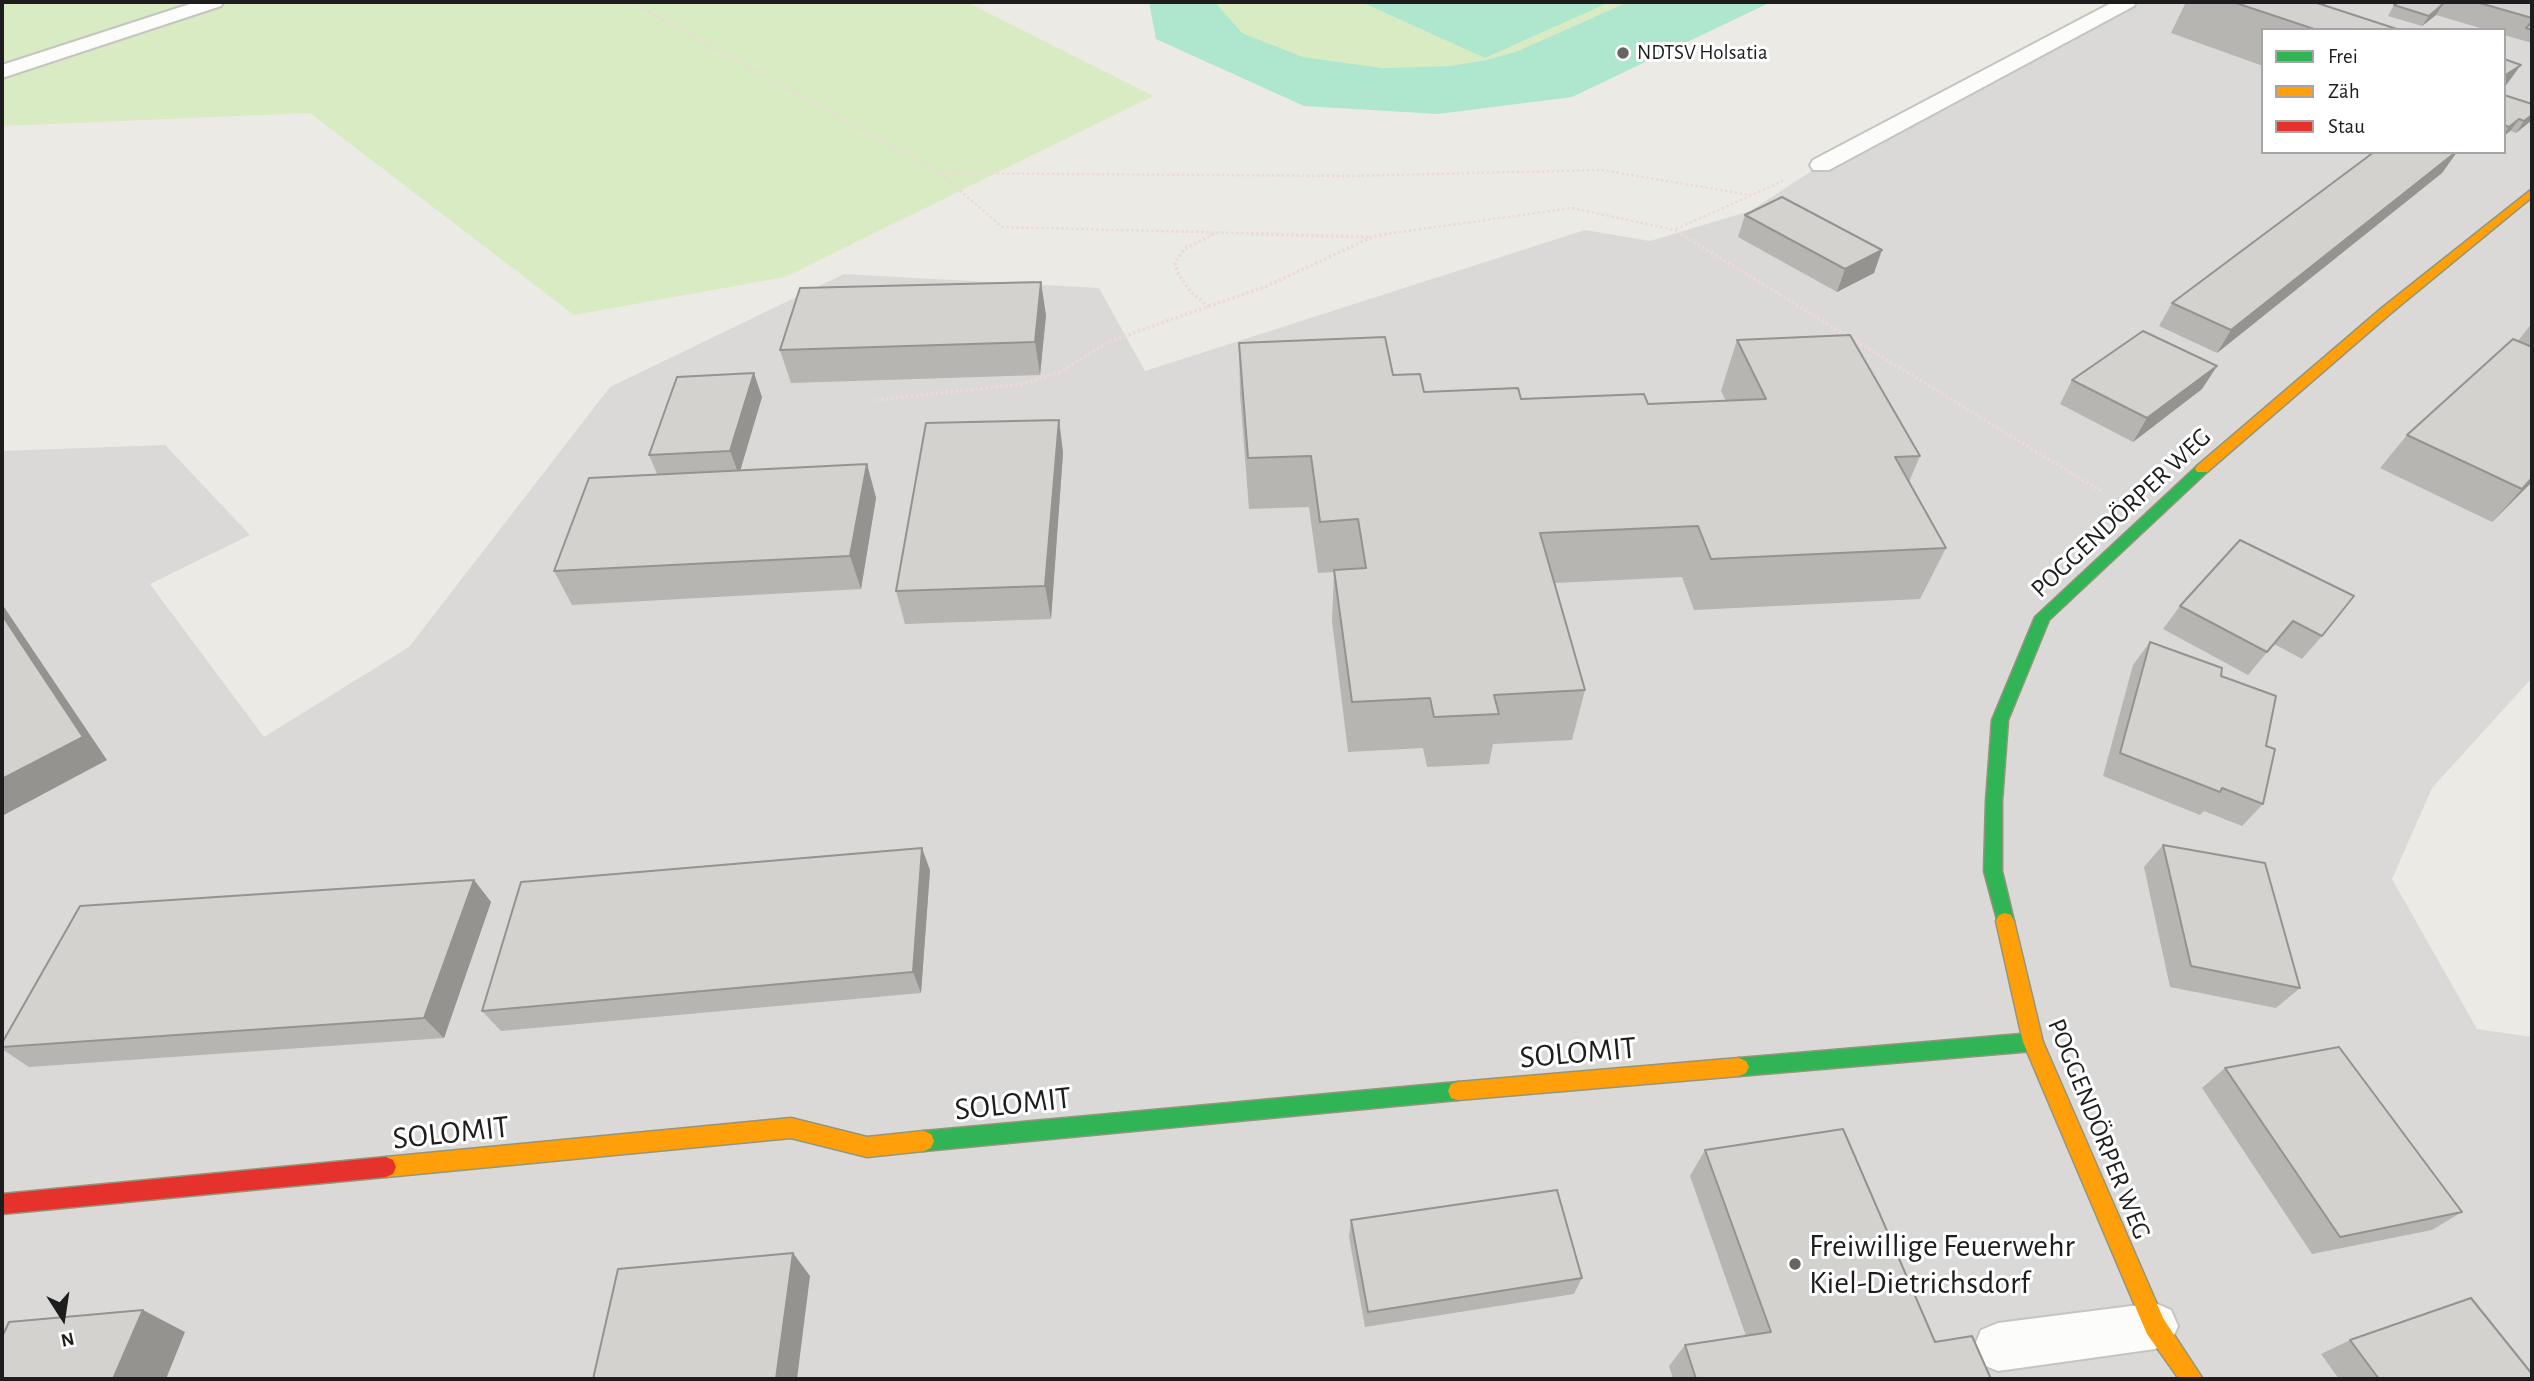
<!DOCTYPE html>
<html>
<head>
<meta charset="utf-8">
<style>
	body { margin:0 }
	#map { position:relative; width:2534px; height:1381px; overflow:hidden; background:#eceae5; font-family:"Alegreya Sans",sans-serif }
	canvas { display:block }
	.frame { position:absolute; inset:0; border:4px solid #1d1d1d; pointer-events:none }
	.legend { position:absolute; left:2261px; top:28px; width:245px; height:126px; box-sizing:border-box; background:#fff; border:2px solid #a5a5a5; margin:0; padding:9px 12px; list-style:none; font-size:21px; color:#1d1d1d }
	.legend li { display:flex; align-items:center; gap:14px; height:35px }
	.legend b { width:35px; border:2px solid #a5a5a5 }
	.north { position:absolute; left:28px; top:1283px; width:70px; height:70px; -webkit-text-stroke:5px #fff; paint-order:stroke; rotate:168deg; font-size:19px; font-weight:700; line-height:28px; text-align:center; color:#1d1d1d }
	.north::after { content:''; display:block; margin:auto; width:24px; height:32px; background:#1d1d1d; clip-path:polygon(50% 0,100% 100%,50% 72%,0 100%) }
</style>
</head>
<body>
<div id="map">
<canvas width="2534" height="1381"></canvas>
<div class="frame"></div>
<ul class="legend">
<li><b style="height:9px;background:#30b455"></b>Frei</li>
<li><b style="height:9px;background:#ff9f0a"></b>Zäh</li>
<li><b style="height:9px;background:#e5322d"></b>Stau</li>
</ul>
<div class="north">N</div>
</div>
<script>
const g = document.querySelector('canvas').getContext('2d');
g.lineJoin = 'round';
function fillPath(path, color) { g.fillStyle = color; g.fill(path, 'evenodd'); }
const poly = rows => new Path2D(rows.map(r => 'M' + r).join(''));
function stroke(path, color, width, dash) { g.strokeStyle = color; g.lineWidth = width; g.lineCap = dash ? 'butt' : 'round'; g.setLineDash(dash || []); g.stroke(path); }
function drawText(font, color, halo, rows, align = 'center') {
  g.font = font + ' "Alegreya Sans",sans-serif'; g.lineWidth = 6; g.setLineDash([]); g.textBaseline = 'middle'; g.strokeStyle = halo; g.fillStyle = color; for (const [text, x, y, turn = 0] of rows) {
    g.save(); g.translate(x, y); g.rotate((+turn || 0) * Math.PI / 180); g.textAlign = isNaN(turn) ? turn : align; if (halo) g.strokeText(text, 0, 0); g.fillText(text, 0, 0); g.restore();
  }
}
const residential = poly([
	[2127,2,2532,2,2532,678,2432,788,2392,879,2477,1029,2532,1037,2532,1379,2,1379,2,451,165,445,250,535,150,584,264,737,409,647,610,387,844,274,1099,288,1145,371,1585,230,1650,241,1750,211,1821,165],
	[2263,30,2504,30,2504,152,2263,152]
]);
const grass = poly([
	[2,2,203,2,2,66],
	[226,2,967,2,1153,96,785,277,574,315,310,113,2,126,2,76],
	[1215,2,1361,2,1485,58,1610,2,1628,2,1518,51,1486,60,1450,66,1382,68,1303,57,1242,33]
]);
const pitch = poly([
	[1149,2,1215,2,1242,33,1303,57,1382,68,1450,66,1486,60,1518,51,1628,2,1771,2,1572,97,1438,114,1304,106,1156,39],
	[1361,2,1610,2,1485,58]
]);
const pathFar1 = poly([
	[631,2,940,173,1347,176,1602,170,1750,195],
	[941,174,1002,227,1315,235],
	[1676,229,1783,181],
	[1210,235,1215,233],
	[1379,235,1572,208,1675,230,1684,235]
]);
const path = poly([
	[1251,234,1371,237],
	[1681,234,2104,493],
	[1209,307,1190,291,1177,272,1175,263,1184,249,1214,234],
	[876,400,1022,384,1060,372,1110,341,1267,286,1372,237,1388,234]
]);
const lane = poly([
	[196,2,223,2,221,6,2,78,2,65,196,2],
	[2113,2,2136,2,2134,6,1829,170,1813,170,1810,165,1813,160,2113,2],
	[2155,1303,2171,1310,2178,1326,2171,1342,2155,1349,1998,1371,1981,1364,1974,1347,1981,1330,1998,1323,2155,1303]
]);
const fast = poly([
	[2202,465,2209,469,2207,472,2049,620,2008,720,2002,801,2002,871,2014,921,2011,927,2005,929,1999,927,1984,871,1986,801,1992,720,2035,617,2197,466,2202,465],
	[2033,1033,2040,1036,2043,1042,2040,1048,2033,1051,1739,1076,1732,1073,1729,1067,1732,1061,1739,1058,2033,1033],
	[1458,1082,1465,1084,1468,1091,1465,1098,1458,1100,924,1151,917,1148,914,1141,917,1134,924,1131,1458,1082]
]);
const slow = poly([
	[2532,189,2532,197,2391,313,2207,472,2197,472,2195,469,2197,466,2383,307,2532,189],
	[2005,913,2011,915,2014,921,2043,1042,2163,1318,2203,1379,2179,1379,2147,1334,2023,1042,1996,921,1999,915,2005,913],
	[1739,1058,1746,1061,1749,1067,1746,1073,1739,1076,1458,1100,1451,1098,1448,1091,1451,1084,1458,1082,1739,1058],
	[791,1118,867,1137,924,1131,931,1134,934,1141,931,1148,924,1151,867,1157,791,1138,386,1177,379,1174,376,1167,379,1160,386,1157,791,1118]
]);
const jam = poly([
	[386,1157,393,1160,396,1167,393,1174,386,1177,2,1214,2,1194,386,1157]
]);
const wall = poly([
	[2186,2,2314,2,2400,30,2263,30,2263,66,2171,33],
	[2392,2,2532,2,2532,43,2504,35,2504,30,2487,30,2436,15,2422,26,2388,16,2394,5,2397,3],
	[2504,95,2532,120,2516,133,2510,131,2504,136],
	[2457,152,2442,173,2217,353,2159,326,2172,303],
	[1745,215,1874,273,1837,292,1738,237],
	[1046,315,1040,375,791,383,780,350],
	[2532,323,2532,482,2492,522,2380,468,2407,435,2518,341],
	[1737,340,1920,456,1909,482,1946,548,1920,599,1694,610,1682,577,1555,583,1585,690,1572,740,1493,744,1489,764,1427,767,1423,748,1348,752,1332,621,1334,572,1318,573,1309,507,1249,509,1240,394,1239,343,1393,375,1424,392,1521,399,1648,404,1726,401,1721,391],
	[2217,366,2202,389,2133,442,2060,404,2072,380],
	[762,397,740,470,867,464,876,498,861,589,572,605,554,571,657,474,649,455],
	[1059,420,1063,453,1051,619,905,624,896,591],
	[2240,540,2322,636,2302,659,2274,644,2248,675,2163,629,2180,606],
	[2150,642,2221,676,2266,746,2263,804,2242,826,2204,811,2200,815,2103,776,2133,665],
	[2163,845,2300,988,2276,1008,2170,987,2144,867],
	[930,870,921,993,501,1031,482,1011],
	[474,880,491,902,444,1038,29,1067,2,1049,2,1043],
	[2225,1068,2462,1212,2432,1230,2312,1254,2202,1088],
	[1705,1150,1935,1342,1991,1379,1673,1379,1669,1366,1685,1345,1746,1336,1690,1176],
	[1351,1220,1582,1278,1574,1294,1365,1327,1349,1237],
	[2350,1340,2532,1379,2339,1379,2321,1354]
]);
const shadedWall = poly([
	[2443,4,2436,15,2422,26,2429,16],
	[2521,65,2504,88,2504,76],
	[2532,115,2532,120,2516,133,2524,121],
	[2519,119,2510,131,2504,136,2504,134,2509,127],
	[2457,152,2442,173,2217,353,2231,330],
	[1882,250,1874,273,1837,292,1845,269],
	[1041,282,1046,315,1040,375,1035,342],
	[2217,366,2202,389,2133,442,2147,418],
	[754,373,762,397,739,475,730,451],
	[1059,420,1063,453,1051,619,1045,586],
	[867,464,876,498,861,589,850,556],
	[2532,478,2532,482,2492,522],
	[2,604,107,760,2,816],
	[922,848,930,870,921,993,913,972],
	[474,880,491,902,444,1038,424,1018],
	[793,1253,810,1276,797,1379,776,1379],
	[143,1310,185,1332,166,1379,113,1379]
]);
const building = poly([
	[2233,2,2314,2,2400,30,2317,30,2233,2],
	[2399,2,2435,2,2443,4,2429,16,2394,5,2399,2],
	[2476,2,2532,2,2532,18,2476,2],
	[2532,22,2532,30,2526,28,2532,22],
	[2504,59,2521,65,2504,76,2504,59],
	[2504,95,2532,104,2532,115,2524,121,2519,119,2509,127,2504,125,2504,95],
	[2374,152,2456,152,2231,330,2172,303,2374,152],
	[1782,197,1882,250,1845,269,1745,215,1782,197],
	[1041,282,1035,342,780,350,800,288,1041,282],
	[2143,331,2217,366,2147,418,2072,380,2143,331],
	[1850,335,1920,456,1895,457,1946,548,1711,559,1698,526,1540,533,1585,690,1494,695,1499,714,1434,717,1430,698,1352,702,1334,570,1366,568,1358,519,1320,522,1311,456,1248,458,1239,343,1385,337,1393,375,1420,374,1424,392,1518,388,1521,399,1644,394,1648,404,1766,399,1737,340,1850,335],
	[2513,339,2532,347,2532,478,2522,489,2407,435,2513,339],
	[754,373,730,451,649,455,677,377,754,373],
	[1059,420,1045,586,896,591,926,423,1059,420],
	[867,464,850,556,554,571,589,478,867,464],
	[2240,540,2354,596,2322,636,2293,621,2267,652,2180,606,2240,540],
	[2,615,83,737,2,779,2,615],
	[2150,642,2222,668,2221,676,2276,696,2266,746,2275,749,2263,804,2222,788,2220,792,2120,753,2150,642],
	[2163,845,2265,863,2300,988,2191,966,2163,845],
	[922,848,913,972,482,1011,521,882,922,848],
	[474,880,424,1018,2,1047,2,1043,80,906,474,880],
	[2339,1047,2462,1212,2340,1237,2225,1068,2339,1047],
	[1843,1129,1935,1342,1972,1336,1991,1379,1696,1379,1685,1345,1771,1332,1705,1150,1843,1129],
	[1557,1190,1582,1278,1368,1312,1351,1220,1557,1190],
	[793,1253,776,1379,593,1379,618,1269,793,1253],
	[2471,1298,2532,1374,2532,1379,2379,1379,2350,1340,2471,1298],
	[143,1310,113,1379,2,1379,2,1337,9,1322,143,1310]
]);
const markers = [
	[1623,53,7,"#656563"],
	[1795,1264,7,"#656563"]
];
const farPoinames = [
	["NDTSV Holsatia",1637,53]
];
const streetNames = [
	["POGGENDÖRPER WEG",2121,513,-43],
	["POGGENDÖRPER WEG",2099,1129,68]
];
const nearStreetnames = [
	["SOLOMIT",1578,1053,-5],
	["SOLOMIT",1013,1104,-6],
	["SOLOMIT",451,1133,-6]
];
const nearPoinames = [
	["Freiwillige Feuerwehr",1809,1246],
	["Kiel-Dietrichsdorf",1809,1283]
];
fillPath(residential, '#dbd9d7');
fillPath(grass, '#d8ebc2');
fillPath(pitch, '#aee6ce');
stroke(lane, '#c4c4c1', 4);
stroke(fast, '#94967c', 3);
stroke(slow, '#94967c', 3);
stroke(jam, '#94967c', 3);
stroke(pathFar1, '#ebdad7', 2.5, [2.5, 2.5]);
stroke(path, '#ebdad7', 3.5, [2.5, 2.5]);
fillPath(lane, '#fcfcfb');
fillPath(fast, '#30b455');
fillPath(slow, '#ff9f0a');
fillPath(jam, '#e5322d');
fillPath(wall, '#b6b5b1');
fillPath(shadedWall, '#949390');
fillPath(building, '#d4d2ce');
stroke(building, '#949390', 2);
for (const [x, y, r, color] of markers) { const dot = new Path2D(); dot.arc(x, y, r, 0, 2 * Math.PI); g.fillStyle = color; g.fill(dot); stroke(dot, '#fff', 2.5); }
drawText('21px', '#1d1d1d', '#fff', farPoinames, 'left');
drawText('26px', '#1d1d1d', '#fff', streetNames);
drawText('32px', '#1d1d1d', '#fff', nearStreetnames);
drawText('32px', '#1d1d1d', '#fff', nearPoinames, 'left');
</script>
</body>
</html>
